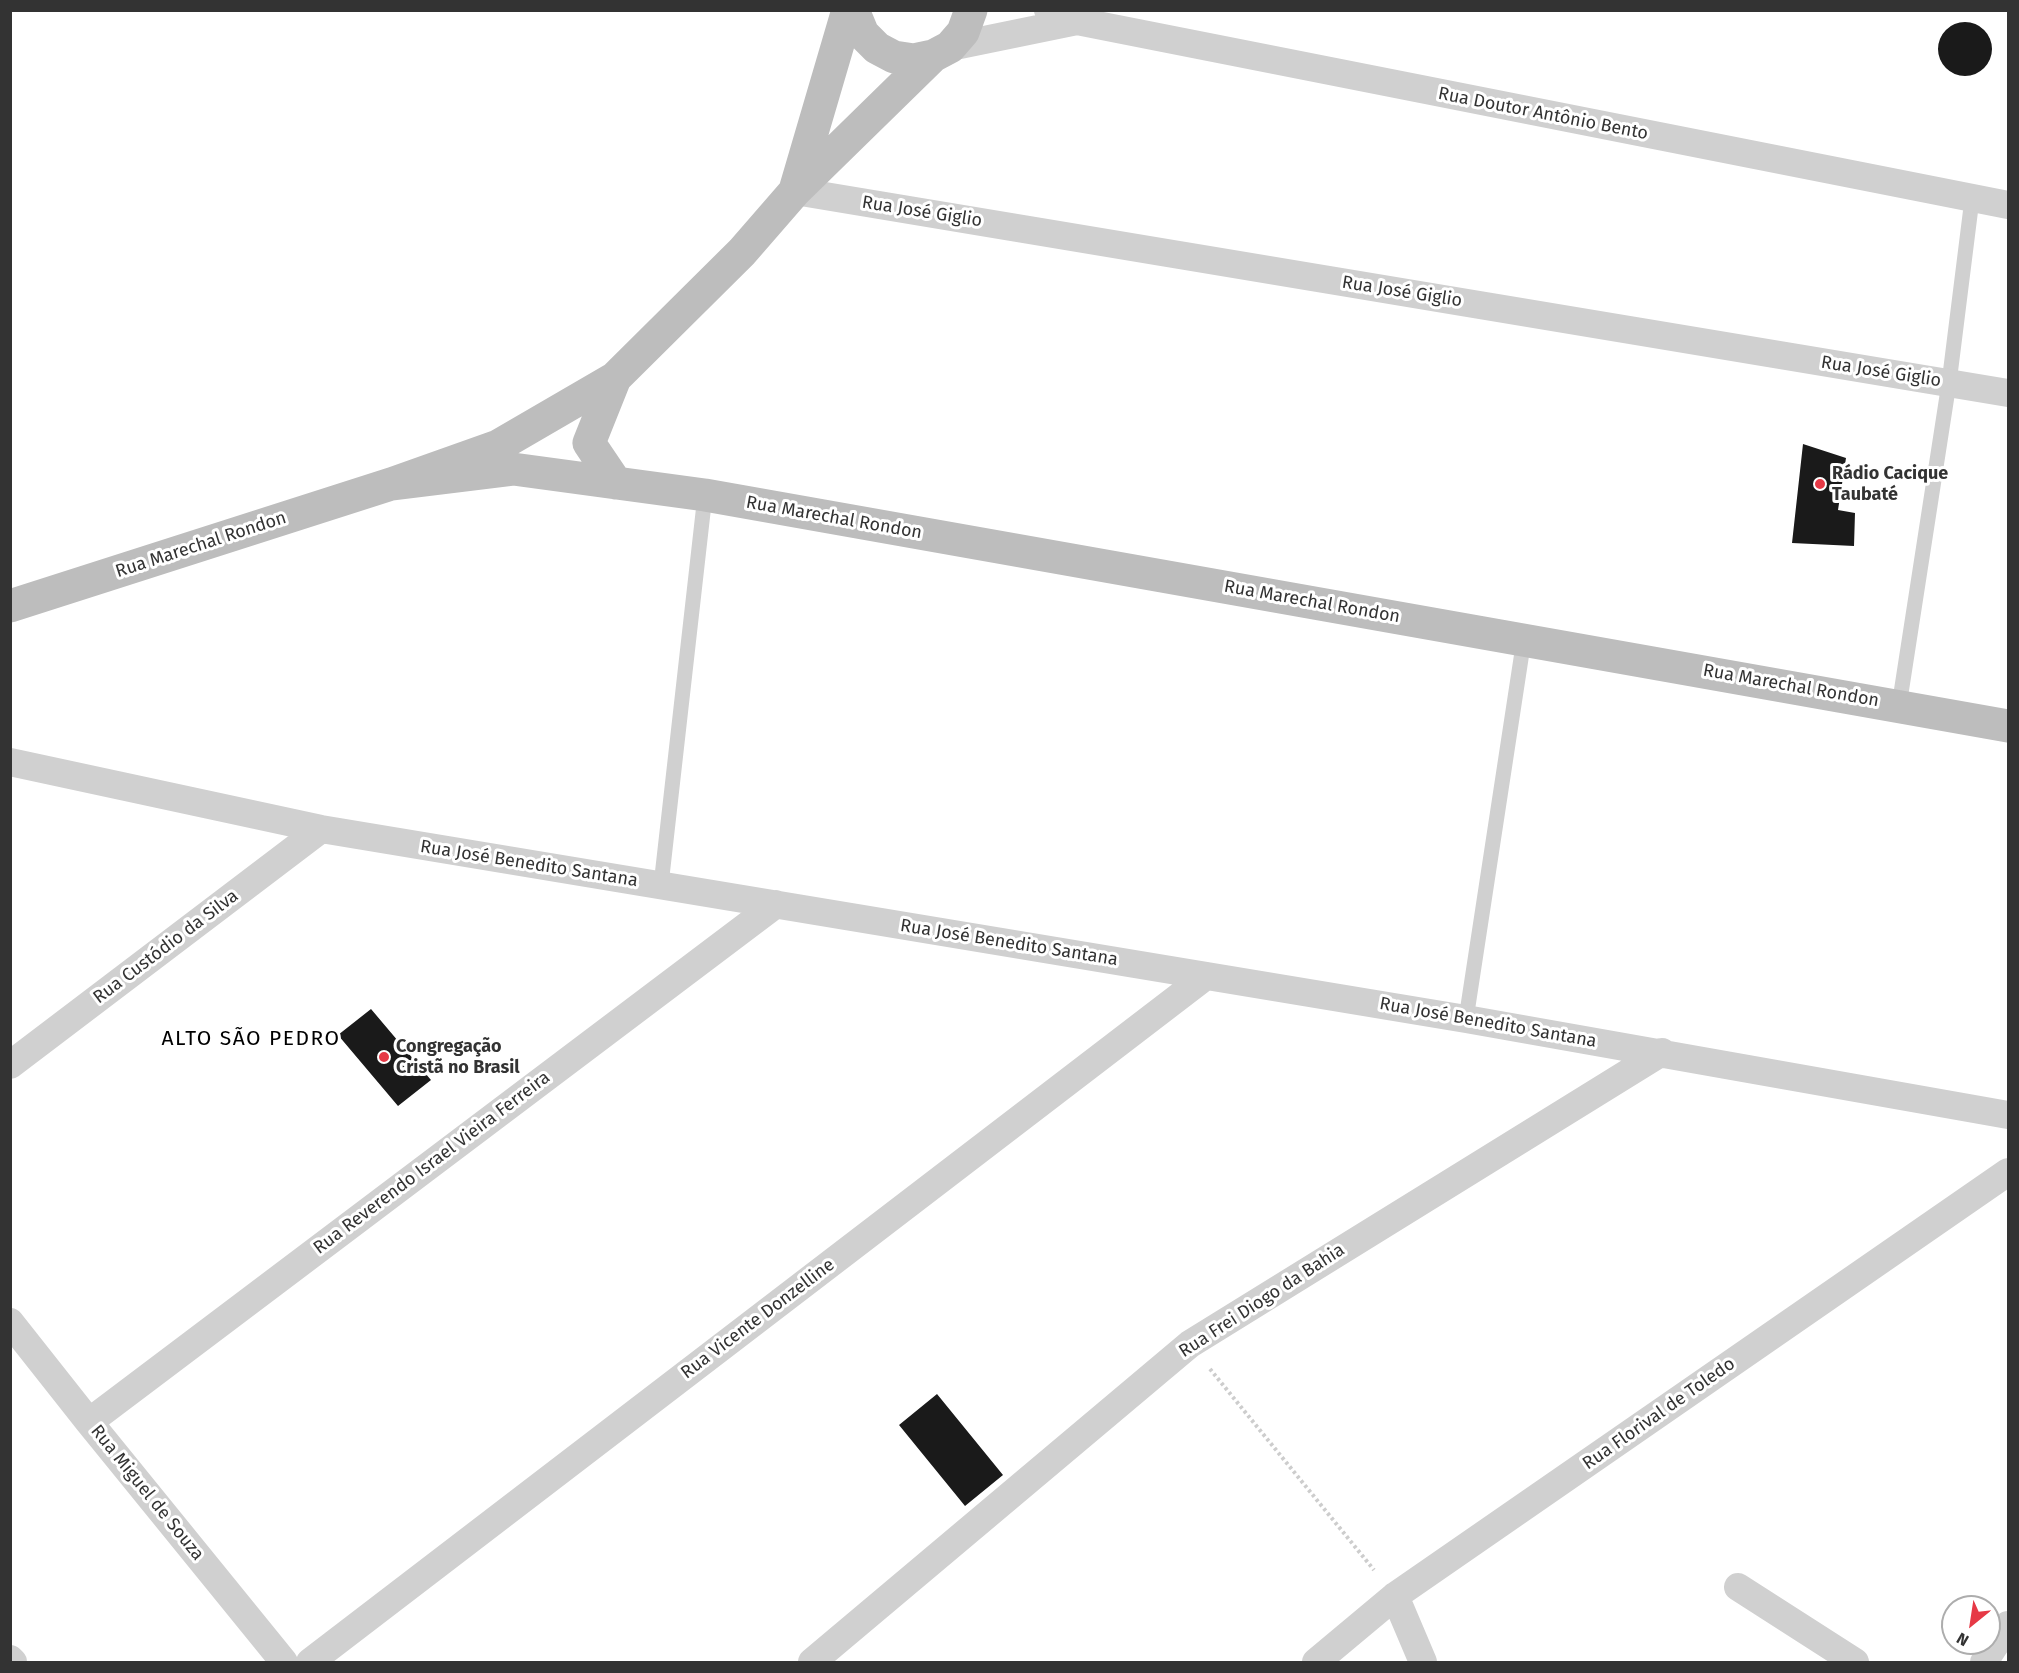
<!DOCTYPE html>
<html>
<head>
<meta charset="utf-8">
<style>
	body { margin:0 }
	#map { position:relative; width:2019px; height:1673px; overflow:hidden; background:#fff; font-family:"Fira Sans",sans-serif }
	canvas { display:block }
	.frame { position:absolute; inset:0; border:12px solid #333; pointer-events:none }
	.north { position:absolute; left:1941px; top:1595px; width:60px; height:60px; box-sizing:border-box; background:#fff; border:2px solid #adadad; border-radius:50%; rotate:210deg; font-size:16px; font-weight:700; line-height:24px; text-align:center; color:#333 }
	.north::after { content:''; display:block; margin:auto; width:21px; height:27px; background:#e63946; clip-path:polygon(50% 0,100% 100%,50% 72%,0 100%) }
</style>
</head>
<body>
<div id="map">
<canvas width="2019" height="1673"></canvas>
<div class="frame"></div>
<div class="north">N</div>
</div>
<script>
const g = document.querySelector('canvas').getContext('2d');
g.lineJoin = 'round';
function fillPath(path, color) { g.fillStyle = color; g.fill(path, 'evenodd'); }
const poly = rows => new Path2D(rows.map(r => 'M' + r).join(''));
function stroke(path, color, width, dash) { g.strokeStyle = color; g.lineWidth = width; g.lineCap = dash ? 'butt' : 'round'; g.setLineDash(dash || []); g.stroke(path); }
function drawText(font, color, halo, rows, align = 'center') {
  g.font = font + ' "Fira Sans",sans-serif'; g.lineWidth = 6; g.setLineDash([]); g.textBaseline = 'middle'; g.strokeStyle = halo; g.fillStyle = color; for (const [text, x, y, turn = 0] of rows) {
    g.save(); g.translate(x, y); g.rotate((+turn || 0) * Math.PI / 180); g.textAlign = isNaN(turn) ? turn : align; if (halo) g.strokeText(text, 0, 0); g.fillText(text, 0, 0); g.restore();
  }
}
const building = poly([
	'1938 49a27 27 0 1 1 54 0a27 27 0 1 1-54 0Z',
	[1803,444,1846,458,1838,510,1855,513,1854,546,1792,543],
	[371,1009,431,1080,398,1106,338,1035],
	[937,1394,1003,1475,965,1506,899,1425]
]);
const path = poly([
	[1210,1369,1374,1570]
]);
const lane = poly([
	[1899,706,1949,383,1972,199],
	[661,885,705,495],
	[1466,1019,1524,639]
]);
const street = poly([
	[1048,10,1077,21,2008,205],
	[950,47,1077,21],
	[795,191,2008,393],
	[10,762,321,829,1466,1019,2008,1115],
	[10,1065,321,829],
	[10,1322,89,1422,284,1662],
	[89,1422,776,904],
	[1738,1587,1855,1662],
	[1395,1596,1423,1662],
	[10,1659,13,1662],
	[310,1662,1206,976],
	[812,1662,1190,1344,1662,1052],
	[1316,1662,1395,1596,2008,1172],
	[1984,1662,2008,1625]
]);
const secondary = poly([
	[853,10,863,34,877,48,894,57,914,60,933,56,950,47,963,32,971,10],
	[796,187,848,10],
	[615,378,589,443,616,483],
	[391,484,513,469,705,495,2008,726],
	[10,606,391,484,498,446,615,378,742,252,795,191,933,56]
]);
const markers = [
	[1820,484,6,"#e63946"],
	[384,1057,6,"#e63946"]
];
const streetNames = [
	["Rua Doutor Antônio Bento",1543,114,11],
	["Rua José Giglio",922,212,9],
	["Rua José Giglio",1402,292,9],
	["Rua José Giglio",1881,372,9],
	["Rua Marechal Rondon",834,518,10],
	["Rua Marechal Rondon",201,545,-18],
	["Rua Marechal Rondon",1312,602,10],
	["Rua Marechal Rondon",1791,686,10],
	["Rua José Benedito Santana",529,864,9],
	["Rua José Benedito Santana",1009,943,9],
	["Rua Custódio da Silva",166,947,-37],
	["Rua José Benedito Santana",1488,1023,10],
	["Rua Reverendo Israel Vieira Ferreira",432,1163,-37],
	["Rua Frei Diogo da Bahia",1262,1301,-33],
	["Rua Vicente Donzelline",758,1319,-37],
	["Rua Florival de Toledo",1659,1414,-35],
	["Rua Miguel de Souza",147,1493,51]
];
const poiNames = [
	["Rádio Cacique",1832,474],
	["Taubaté",1832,495],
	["Congregação",396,1047],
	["Cristã no Brasil",396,1068]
];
const quarterNames = [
	["ALTO SÃO PEDRO",251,1039]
];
fillPath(building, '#1a1a1a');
stroke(path, '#cdcdcd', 4, [3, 3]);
stroke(lane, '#d0d0d0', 15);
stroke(street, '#d0d0d0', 28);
stroke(secondary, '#bdbdbd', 33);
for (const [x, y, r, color] of markers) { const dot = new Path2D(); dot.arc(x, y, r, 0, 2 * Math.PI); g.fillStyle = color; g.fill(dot); stroke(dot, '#fff', 2); }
drawText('18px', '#333', '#fff', streetNames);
drawText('bold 18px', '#333', '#fff', poiNames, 'left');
g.letterSpacing = '1.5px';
drawText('21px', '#000', '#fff', quarterNames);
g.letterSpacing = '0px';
</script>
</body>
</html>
